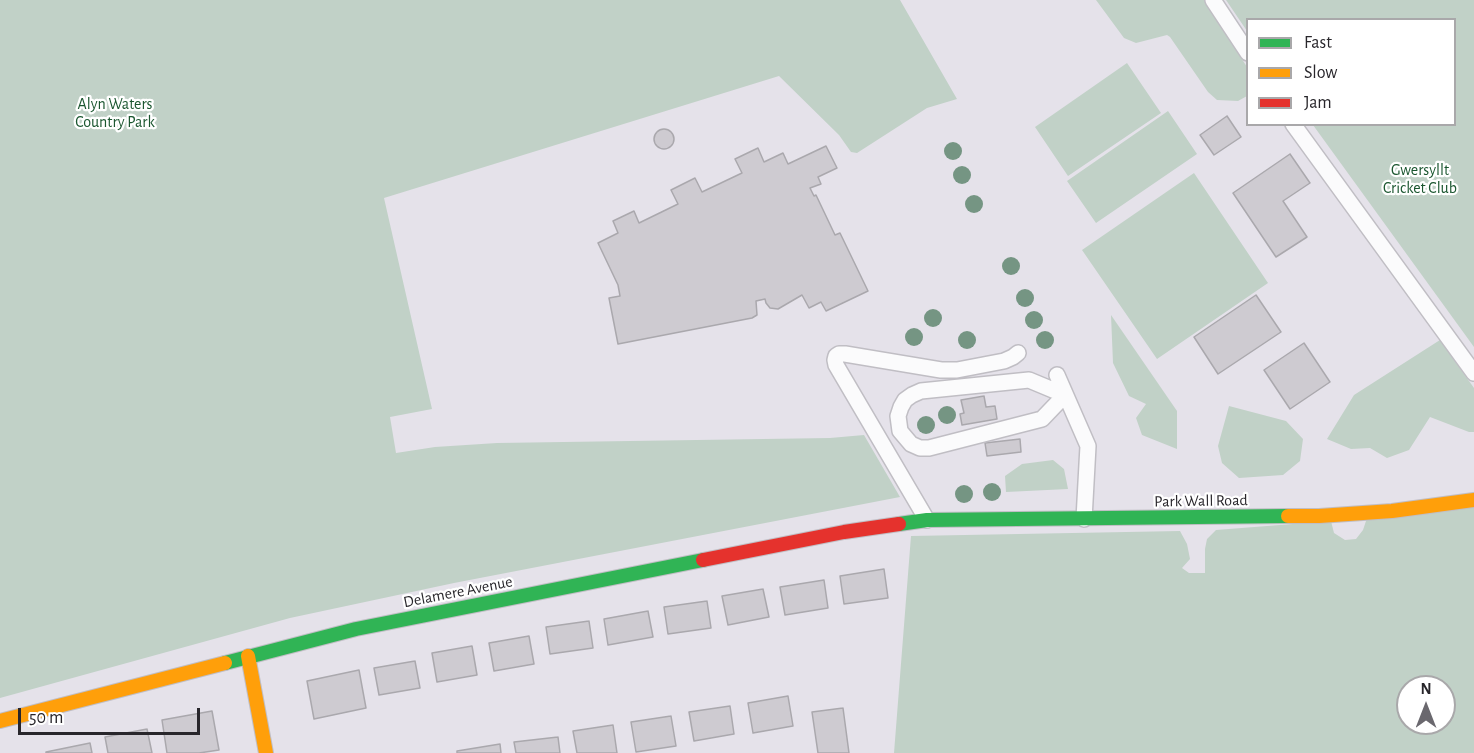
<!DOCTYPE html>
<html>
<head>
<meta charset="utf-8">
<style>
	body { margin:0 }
	#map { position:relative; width:1474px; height:753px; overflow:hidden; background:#e5e2ea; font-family:"Alegreya Sans",sans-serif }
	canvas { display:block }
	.legend { position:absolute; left:1246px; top:18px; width:210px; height:108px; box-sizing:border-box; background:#fff; border:2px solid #a9a8aa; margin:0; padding:8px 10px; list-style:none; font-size:18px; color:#28262b }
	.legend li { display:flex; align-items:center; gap:12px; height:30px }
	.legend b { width:30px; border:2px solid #a9a8aa }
	.north { position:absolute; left:1396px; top:675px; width:60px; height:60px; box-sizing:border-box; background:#fff; border:2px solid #a9a8aa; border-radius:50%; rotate:0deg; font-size:16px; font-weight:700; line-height:24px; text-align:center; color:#28262b }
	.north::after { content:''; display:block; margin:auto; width:21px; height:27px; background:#6a686e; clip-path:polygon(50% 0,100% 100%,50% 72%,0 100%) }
	.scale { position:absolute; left:18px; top:708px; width:182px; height:27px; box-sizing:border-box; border:3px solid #28262b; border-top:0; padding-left:8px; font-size:18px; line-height:21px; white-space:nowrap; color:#28262b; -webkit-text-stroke:4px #fff; paint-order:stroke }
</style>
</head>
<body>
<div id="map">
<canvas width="1474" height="753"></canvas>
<ul class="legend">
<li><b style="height:8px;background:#30b455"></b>Fast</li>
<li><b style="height:8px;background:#ff9f0a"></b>Slow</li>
<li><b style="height:8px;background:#e5322d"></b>Jam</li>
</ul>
<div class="north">N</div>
<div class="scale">50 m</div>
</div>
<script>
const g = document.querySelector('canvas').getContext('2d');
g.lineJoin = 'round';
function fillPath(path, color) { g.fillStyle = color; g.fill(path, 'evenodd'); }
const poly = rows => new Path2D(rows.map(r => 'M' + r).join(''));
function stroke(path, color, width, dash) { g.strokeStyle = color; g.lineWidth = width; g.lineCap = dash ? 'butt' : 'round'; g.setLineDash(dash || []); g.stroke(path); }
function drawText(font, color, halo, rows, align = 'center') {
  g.font = font + ' "Alegreya Sans",sans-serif'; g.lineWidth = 4.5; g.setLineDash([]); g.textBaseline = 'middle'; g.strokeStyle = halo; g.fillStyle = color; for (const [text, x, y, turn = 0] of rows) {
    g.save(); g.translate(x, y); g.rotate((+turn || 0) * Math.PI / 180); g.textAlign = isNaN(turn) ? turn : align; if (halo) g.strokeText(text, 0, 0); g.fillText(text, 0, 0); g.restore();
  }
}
const green = poly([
	[0,0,900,0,957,99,927,108,857,153,851,152,839,135,779,76,384,198,432,409,390,417,396,453,435,447,497,443,830,438,864,435,900,497,454,583,290,618,0,698],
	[1096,0,1204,0,1247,67,1247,96,1238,101,1217,100,1208,92,1170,37,1167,35,1136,43,1124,38],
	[1226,0,1474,0,1474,347,1313,125,1454,124,1454,20,1248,20,1247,31],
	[1127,63,1161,113,1068,176,1035,127],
	[1168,111,1197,154,1096,223,1067,181],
	[1194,173,1268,283,1157,359,1082,250],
	[1111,315,1177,411,1177,449,1142,435,1136,418,1146,404,1129,396,1113,363],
	[1440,340,1474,388,1474,432,1469,432,1430,417,1409,450,1387,458,1370,448,1351,449,1327,439,1354,395],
	[1229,406,1286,421,1303,439,1300,461,1283,475,1239,478,1222,463,1218,446],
	[1053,460,1064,469,1068,489,1006,492,1005,476,1022,464],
	[1474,504,1474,753,894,753,911,536,1180,531,1187,544,1190,559,1182,568,1189,573,1205,573,1205,549,1207,539,1216,530,1331,521,1334,533,1345,540,1356,539,1363,530,1367,518],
	[1408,687,1444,687,1444,723,1408,723]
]);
const building = poly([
	[1227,116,1241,137,1214,155,1200,135,1227,116],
	'654 139a10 10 0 1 1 20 0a10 10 0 1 1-20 0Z',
	[826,146,837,168,818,177,821,184,810,188,814,196,816,195,835,235,840,233,868,291,826,311,821,302,809,308,802,295,778,309,770,308,766,303,765,299,756,301,757,315,752,318,618,344,609,298,620,296,618,285,598,243,618,233,613,221,634,211,639,223,678,204,671,190,695,178,702,192,742,173,735,159,758,148,764,162,783,153,788,164,826,146],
	[1290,154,1310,183,1283,201,1307,237,1276,257,1233,193,1290,154],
	[1256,295,1281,332,1218,374,1194,337,1256,295],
	[1304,343,1330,382,1290,409,1264,370,1304,343],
	[984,396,986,407,995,406,997,419,962,425,960,414,964,413,961,400,984,396],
	[1020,439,1021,452,987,456,985,443,1020,439],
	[884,569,888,598,844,604,840,576,884,569],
	[824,580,828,608,785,615,780,587,824,580],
	[763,589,769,617,728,625,722,596,763,589],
	[707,601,711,628,668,634,664,607,707,601],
	[648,611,653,637,608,645,604,619,648,611],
	[589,621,593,648,550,654,546,627,589,621],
	[529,636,534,664,494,671,489,643,529,636],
	[472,646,477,675,437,682,432,653,472,646],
	[415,661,420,688,379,695,374,668,415,661],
	[359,670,366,708,314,719,307,681,359,670],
	[788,696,793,726,753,733,748,703,788,696],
	[730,706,734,734,694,741,689,712,730,706],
	[843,708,849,753,818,753,812,712,843,708],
	[212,711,219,750,199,753,167,753,162,720,212,711],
	[671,716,676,746,636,752,631,722,671,716],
	[613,725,617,753,577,753,573,731,613,725],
	[147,729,152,753,108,753,105,737,147,729],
	[558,737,560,753,516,753,514,742,558,737],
	[90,743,92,753,46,753,46,752,90,743],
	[500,744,501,753,457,753,457,751,500,744]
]);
const lane = poly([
	[1213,0,1248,53],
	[1293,124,1474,373],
	[1057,375,1088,446,1084,519],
	[1029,380,1065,395,1042,419,929,448,920,448,911,444,900,431,898,416,901,407,905,400,912,395,921,391,1029,380],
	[927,520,836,365,835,360,836,356,839,354,845,354,941,370,957,370,1004,361,1013,357,1018,353]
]);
const fast = poly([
	[899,524,927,520,1288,516],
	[225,663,356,629,703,560]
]);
const slow = poly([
	[1288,516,1319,516,1392,511,1474,500],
	[248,656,266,753],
	[0,721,225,663]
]);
const jam = poly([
	[703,560,844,532,899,524]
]);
const trees = [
	[953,151],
	[962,175],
	[974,204],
	[1011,266],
	[1025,298],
	[933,318],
	[1034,320],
	[914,337],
	[967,340],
	[1045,340],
	[947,415],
	[926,425],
	[992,492],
	[964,494]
];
const parkNames = [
	["Alyn Waters",115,104],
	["Country Park",115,122],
	["Gwersyllt",1420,170],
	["Cricket Club",1420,188]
];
const streetNames = [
	["Park Wall Road",1201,501,-1],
	["Delamere Avenue",458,592,-11]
];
fillPath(green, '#c1d1c7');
fillPath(building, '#cecbd1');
stroke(building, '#aaa8ad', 1.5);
stroke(lane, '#c0bec4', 18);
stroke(fast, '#c0bec4', 16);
stroke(slow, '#c0bec4', 16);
stroke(jam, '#c0bec4', 16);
stroke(lane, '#fbfbfc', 15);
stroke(fast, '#30b455', 14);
stroke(slow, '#ff9f0a', 14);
stroke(jam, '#e5322d', 14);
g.fillStyle = '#759583';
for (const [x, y] of trees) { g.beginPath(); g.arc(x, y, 9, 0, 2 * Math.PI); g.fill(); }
drawText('16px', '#1a562f', '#fff', parkNames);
drawText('16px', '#28262b', '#fff', streetNames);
</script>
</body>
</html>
